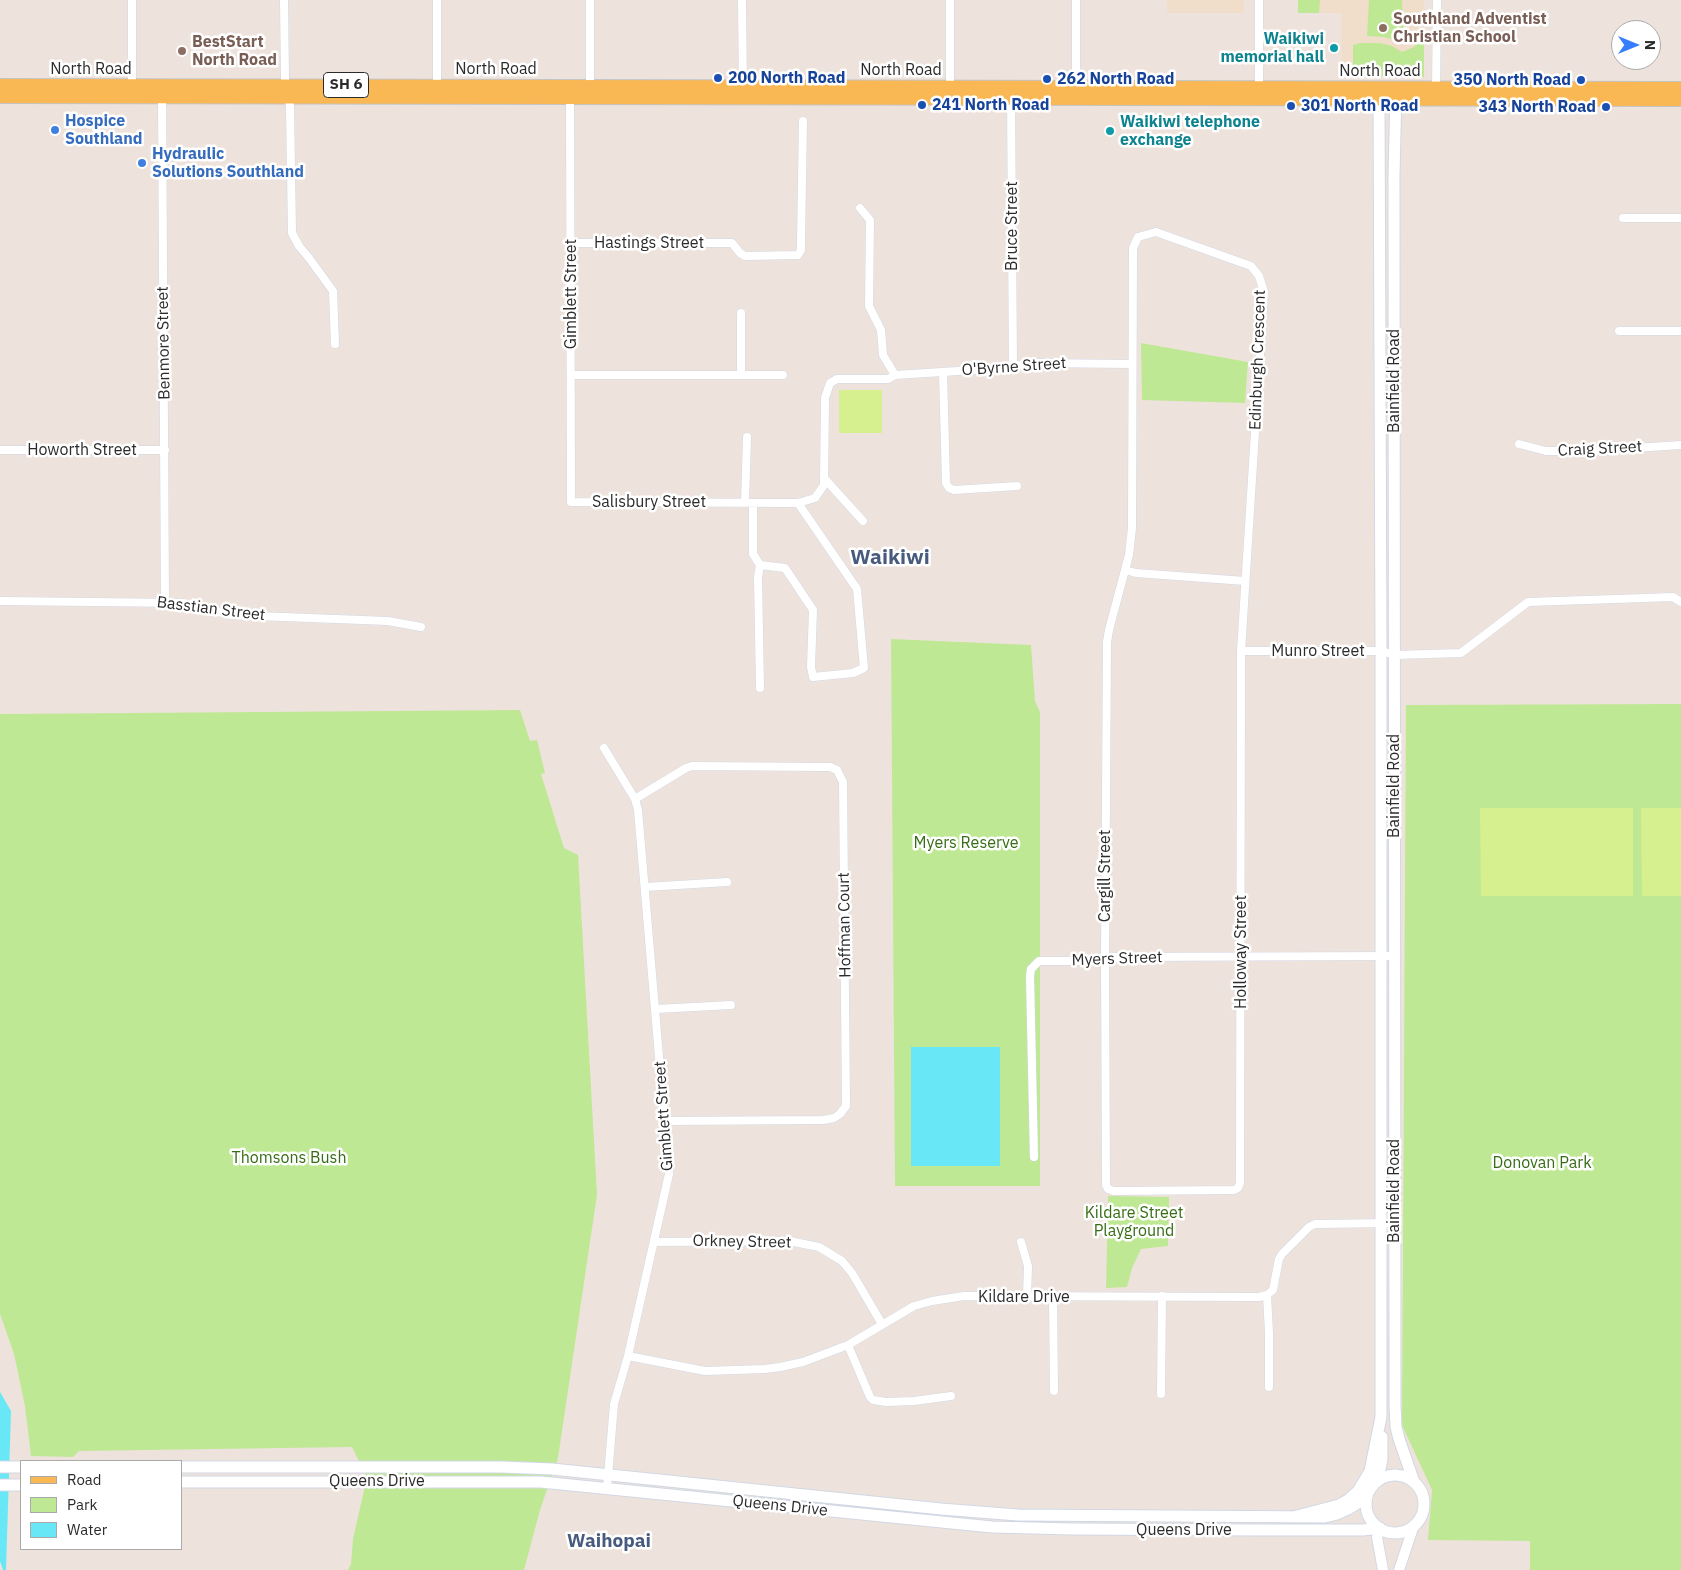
<!DOCTYPE html>
<html>
<head>
<meta charset="utf-8">
<style>
	body { margin:0 }
	#map { position:relative; width:1681px; height:1570px; overflow:hidden; background:#eee3dc; font-family:"IBM Plex Sans",sans-serif }
	canvas { display:block }
	.legend { position:absolute; left:20px; top:1460px; width:162px; height:90px; box-sizing:border-box; background:#fff; border:1px solid #aaa; margin:0; padding:6px 9px; list-style:none; font-size:15px; color:#2b2b2b }
	.legend li { display:flex; align-items:center; gap:10px; height:25px }
	.legend b { width:25px; border:1px solid #aaa }
	.north { position:absolute; left:1611px; top:20px; width:50px; height:50px; box-sizing:border-box; background:#fff; border:1px solid #aaa; border-radius:50%; rotate:90deg; font-size:14px; font-weight:700; line-height:20px; text-align:center; color:#2b2b2b }
	.north::after { content:''; display:block; margin:auto; width:18px; height:22px; background:#377eff; clip-path:polygon(50% 0,100% 100%,50% 72%,0 100%) }
</style>
</head>
<body>
<div id="map">
<canvas width="1681" height="1570"></canvas>
<ul class="legend">
<li><b style="height:6px;background:#fab854"></b>Road</li>
<li><b style="height:14px;background:#bfe894"></b>Park</li>
<li><b style="height:14px;background:#68e8f6"></b>Water</li>
</ul>
<div class="north">N</div>
</div>
<script>
const g = document.querySelector('canvas').getContext('2d');
g.lineJoin = 'round';
function fillPath(path, color) { g.fillStyle = color; g.fill(path, 'evenodd'); }
const poly = rows => new Path2D(rows.map(r => 'M' + r).join(''));
function stroke(path, color, width, dash) { g.strokeStyle = color; g.lineWidth = width; g.lineCap = dash ? 'butt' : 'round'; g.setLineDash(dash || []); g.stroke(path); }
function drawText(font, color, halo, rows, align = 'center') {
  g.font = font + ' "IBM Plex Sans",sans-serif'; g.lineWidth = 5; g.setLineDash([]); g.textBaseline = 'middle'; g.strokeStyle = halo; g.fillStyle = color; for (const [text, x, y, turn = 0] of rows) {
    g.save(); g.translate(x, y); g.rotate((+turn || 0) * Math.PI / 180); g.textAlign = isNaN(turn) ? turn : align; if (halo) g.strokeText(text, 0, 0); g.fillText(text, 0, 0); g.restore();
  }
}
const education = poly([
	[1167,0,1244,0,1244,13,1167,13],
	[1298,0,1424,0,1424,77,1342,76,1341,13,1298,13]
]);
const green = poly([
	[1298,0,1337,0,1320,0,1319,13,1298,13],
	[1369,0,1402,0,1403,34,1412,38,1409,42,1405,43,1384,37,1367,36],
	[1419,41,1424,44,1424,77,1353,76,1353,45,1361,43,1380,43,1392,46,1402,52,1414,47],
	[1141,343,1248,362,1245,403,1142,400],
	[891,639,1031,645,1035,701,1040,712,1040,1186,895,1186],
	[1681,704,1681,1570,1530,1570,1530,1541,1428,1540,1432,1490,1402,1425,1406,705],
	[520,710,530,741,537,740,545,773,541,774,564,848,578,855,597,1195,558,1458,540,1510,524,1570,348,1570,351,1564,353,1539,367,1477,352,1447,79,1451,73,1457,31,1456,25,1406,14,1354,0,1314,0,714],
	[1108,1196,1169,1197,1168,1246,1141,1249,1132,1268,1127,1287,1106,1288]
]);
const pitch = poly([
	[839,390,882,390,882,433,839,433],
	[1480,808,1633,808,1633,896,1481,896],
	[1641,808,1681,808,1681,896,1642,896]
]);
const water = poly([
	[911,1047,1000,1047,1000,1166,911,1166],
	[0,1392,11,1411,6,1570,3,1570,0,1561]
]);
const minor = poly([
	[132,0,132,88],
	[284,0,285,79,290,106,292,233,299,246,309,258,333,291,335,344],
	[742,0,743,90],
	[950,0,950,90],
	[1076,0,1076,90],
	[1259,0,1259,90],
	[437,88,437,0],
	[590,88,590,0],
	[1436,90,1437,0],
	[162,94,165,602],
	[570,95,571,502,798,503,815,498,824,485,825,398,830,383,837,379,888,379,895,375,989,369,1033,363,1132,364],
	[1011,96,1013,365],
	[860,208,870,220,869,306,881,330,883,355,895,375],
	[1623,218,1681,218],
	[1156,232,1251,266,1259,276,1264,292,1241,651,1240,1183,1238,1188,1234,1190,1114,1191,1108,1189,1106,1185,1105,960,1107,642,1109,630,1129,555,1132,528,1133,248,1138,237,1156,232],
	[571,243,732,243,740,253,745,256,798,255,801,250,801,242,803,121],
	[1619,331,1681,331],
	[943,372,946,483,949,488,954,490,1017,486],
	[741,374,741,313],
	[571,375,783,375],
	[1519,444,1546,451,1589,451,1681,445],
	[0,450,165,450],
	[824,478,863,521],
	[745,502,747,437],
	[753,503,753,554,760,565,758,577,760,688],
	[760,565,785,568,813,610,811,667,813,677,853,673,864,668,857,589,798,503],
	[1125,570,1136,573,1245,581],
	[0,601,183,603,231,615,388,621,421,627],
	[1241,651,1381,651,1395,655,1461,653,1528,602,1673,597,1681,602],
	[604,748,635,799,638,810,669,1174,628,1356,614,1404,607,1488],
	[635,799,686,768,692,766,830,767,837,770,843,782,846,1106,840,1114,834,1118,823,1120,665,1121],
	[645,887,727,882],
	[656,1009,731,1005],
	[1034,1157,1030,976,1031,969,1039,961,1098,961,1113,957,1394,956],
	[654,1242,789,1241,819,1247,842,1261,852,1273,882,1324],
	[1021,1242,1028,1266,1027,1297],
	[1267,1295,1269,1333,1269,1387],
	[1053,1297,1054,1391],
	[848,1345,870,1397,873,1400,886,1402,914,1401,951,1396],
	[628,1356,705,1371,765,1369,780,1367,803,1362,848,1345,914,1306,932,1301,964,1296,1259,1297,1267,1295,1273,1290,1279,1259,1282,1254,1309,1227,1315,1224,1394,1223],
	[1161,1394,1162,1296]
]);
const tertiary = poly([
	[1380,1528,1377,1537,1383,1570],
	[1399,1570,1414,1525]
]);
const secondary = poly([
	[1396,92,1394,175,1395,1405,1396,1427,1399,1439,1414,1482],
	[0,1467,21,1467],
	[181,1467,501,1467,552,1469,941,1509,1018,1515,1325,1517,1337,1514,1348,1509,1361,1501,1368,1492],
	'1366 1504a29 29 0 1 1 58 0a29 29 0 1 1-58 0Z',
	[181,1482,541,1482,992,1527,1072,1529,1254,1530,1363,1530,1380,1528],
	[1376,1482,1380,1469,1382,1459,1382,1437],
	[0,1485,21,1485],
	[1297,1516,1339,1505,1348,1500,1358,1491,1370,1471,1381,1417,1381,651,1379,92]
]);
const primary = poly([
	[0,85,1681,88],
	[0,97,1681,100]
]);
const markers = [
	[1383,28,5,"#8d6e63"],
	[1334,48,5,"#0f9aa8"],
	[182,51,5,"#8d6e63"],
	[718,78,5,"#1a4fb4"],
	[1047,79,5,"#1a4fb4"],
	[1581,80,5,"#1a4fb4"],
	[922,105,5,"#1a4fb4"],
	[1291,106,5,"#1a4fb4"],
	[1606,107,5,"#1a4fb4"],
	[55,130,5,"#3f7fe0"],
	[1110,131,5,"#0f9aa8"],
	[142,163,5,"#3f7fe0"]
];
const shields = [
	[346,85,45]
];
const shieldNames = [
	["SH 6",346,85]
];
const educationNames = [
	["Southland Adventist",1393,19],
	["Christian School",1393,37],
	["BestStart",192,42],
	["North Road",192,60]
];
const cultureNames = [
	["Waikiwi",1324,39],
	["memorial hall",1324,57],
	["Waikiwi telephone",1120,122,"left"],
	["exchange",1120,140,"left"]
];
const streetNames = [
	["North Road",91,69],
	["North Road",496,69],
	["North Road",901,70],
	["North Road",1380,71],
	["Bruce Street",1012,226,-90],
	["Hastings Street",649,243],
	["Gimblett Street",571,294,-90],
	["Benmore Street",164,343,-91],
	["Edinburgh Crescent",1258,360,-88],
	["O'Byrne Street",1014,367,-4],
	["Bainfield Road",1394,381,-90],
	["Craig Street",1600,449,-3],
	["Howorth Street",82,450],
	["Salisbury Street",649,502],
	["Basstian Street",211,609,7],
	["Munro Street",1318,651],
	["Bainfield Road",1394,786,-90],
	["Cargill Street",1105,876,-90],
	["Hoffman Court",845,925,-91],
	["Holloway Street",1241,952,-90],
	["Myers Street",1117,959,-2],
	["Gimblett Street",664,1116,-94],
	["Bainfield Road",1394,1191,-90],
	["Orkney Street",742,1242,1],
	["Kildare Drive",1024,1297],
	["Queens Drive",377,1481],
	["Queens Drive",780,1506,6],
	["Queens Drive",1184,1530]
];
const transitNames = [
	["200 North Road",728,78],
	["262 North Road",1057,79],
	["350 North Road",1571,80,"right"],
	["241 North Road",932,105],
	["301 North Road",1301,106],
	["343 North Road",1596,107,"right"]
];
const shopNames = [
	["Hospice",65,121],
	["Southland",65,139],
	["Hydraulic",152,154],
	["Solutions Southland",152,172]
];
const parkNames = [
	["Myers Reserve",966,843],
	["Thomsons Bush",289,1158],
	["Donovan Park",1542,1163],
	["Kildare Street",1134,1213],
	["Playground",1134,1231]
];
const quarterNames = [
	["Waihopai",609,1542]
];
const districtNames = [
	["Waikiwi",890,558]
];
fillPath(education, '#f0ddca');
fillPath(green, '#bfe894');
fillPath(pitch, '#d7f08f');
fillPath(water, '#68e8f6');
stroke(minor, '#d1d8e4', 9);
stroke(tertiary, '#d1d8e4', 12);
stroke(secondary, '#d1d8e4', 13);
stroke(primary, '#c4c4c4', 14);
stroke(minor, '#fff', 8);
stroke(tertiary, '#fff', 10);
stroke(secondary, '#fff', 11);
stroke(primary, '#fab854', 12);
for (const [x, y, r, color] of markers) { const dot = new Path2D(); dot.arc(x, y, r, 0, 2 * Math.PI); g.fillStyle = color; g.fill(dot); stroke(dot, '#fff', 2); }
for (const [x, y, w] of shields) { const box = new Path2D(); box.roundRect(x - w / 2, y - 12.5, w, 25, 4); g.fillStyle = '#fff'; g.fill(box); stroke(box, '#2b2b2b', 1); }
drawText('bold 15px', '#2b2b2b', null, shieldNames);
drawText('bold 16px', '#785e54', '#fff', educationNames, 'left');
drawText('bold 16px', '#0d838f', '#fff', cultureNames, 'right');
drawText('16px', '#2b2b2b', '#fff', streetNames);
drawText('bold 16px', '#164399', '#fff', transitNames, 'left');
drawText('bold 16px', '#366cbe', '#fff', shopNames, 'left');
drawText('16px', '#366d15', '#fff', parkNames);
drawText('bold 19px', '#485b7f', '#fff', quarterNames);
drawText('bold 21px', '#485b7f', '#fff', districtNames);
</script>
</body>
</html>
